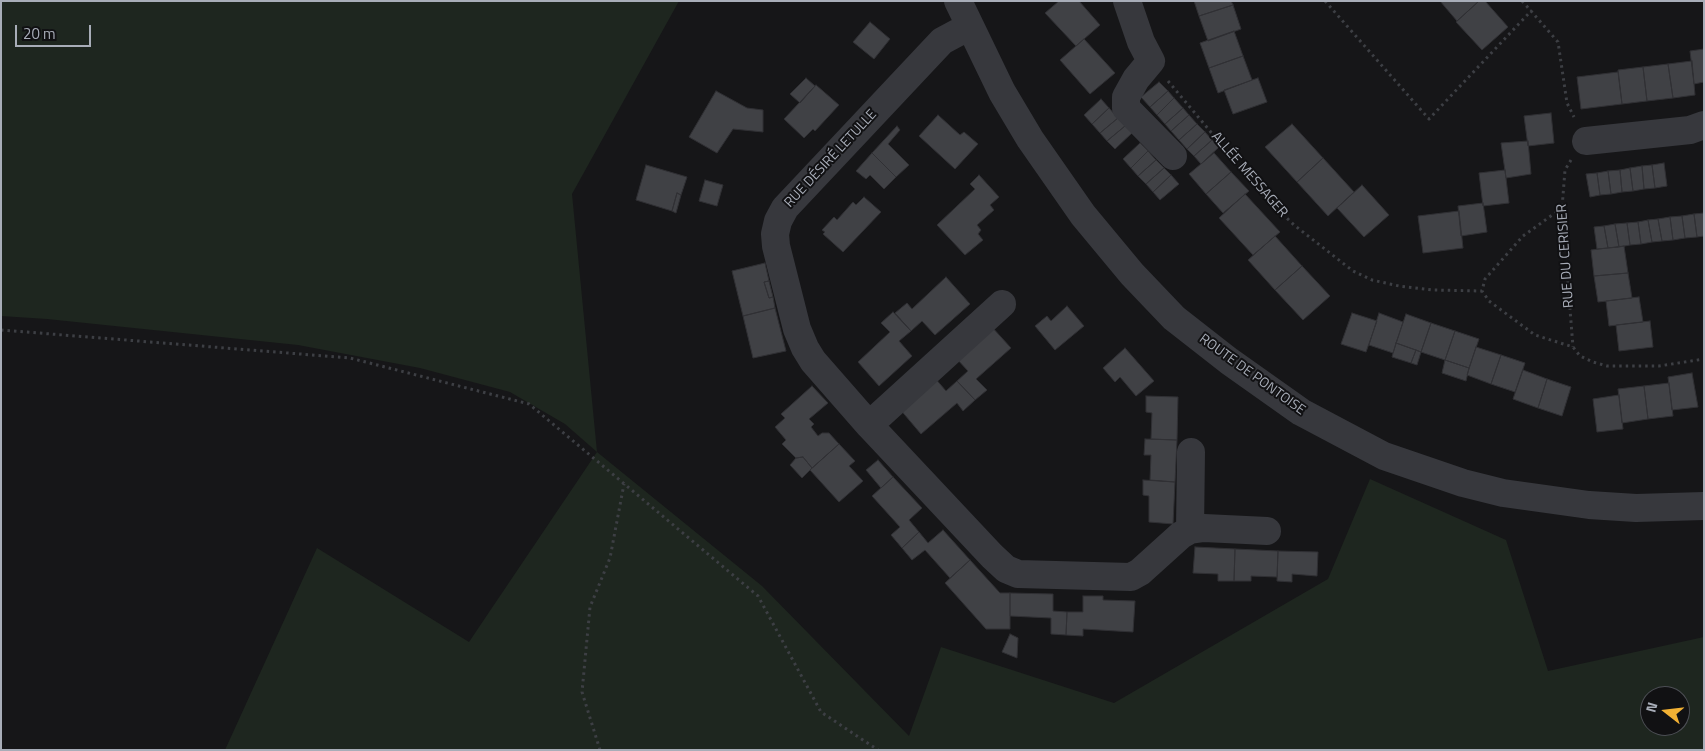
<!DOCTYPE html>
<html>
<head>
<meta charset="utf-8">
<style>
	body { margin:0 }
	#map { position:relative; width:1705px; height:751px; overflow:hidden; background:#161618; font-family:"Titillium Web",sans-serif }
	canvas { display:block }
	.frame { position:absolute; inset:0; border:2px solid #a8adb8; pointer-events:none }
	.north { position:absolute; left:1640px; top:686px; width:50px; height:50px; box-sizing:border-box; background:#111113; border:1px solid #4d4f55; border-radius:50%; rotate:286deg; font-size:14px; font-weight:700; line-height:20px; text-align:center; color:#a8adb8 }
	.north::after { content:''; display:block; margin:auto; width:18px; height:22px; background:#f2b134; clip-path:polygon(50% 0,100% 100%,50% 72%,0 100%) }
	.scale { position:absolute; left:15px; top:25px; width:76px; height:22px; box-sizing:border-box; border:2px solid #a8adb8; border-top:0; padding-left:6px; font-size:15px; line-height:18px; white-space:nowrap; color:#a8adb8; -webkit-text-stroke:4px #111113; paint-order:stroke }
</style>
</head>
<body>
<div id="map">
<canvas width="1705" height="751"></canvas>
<div class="frame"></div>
<div class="north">N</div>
<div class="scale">20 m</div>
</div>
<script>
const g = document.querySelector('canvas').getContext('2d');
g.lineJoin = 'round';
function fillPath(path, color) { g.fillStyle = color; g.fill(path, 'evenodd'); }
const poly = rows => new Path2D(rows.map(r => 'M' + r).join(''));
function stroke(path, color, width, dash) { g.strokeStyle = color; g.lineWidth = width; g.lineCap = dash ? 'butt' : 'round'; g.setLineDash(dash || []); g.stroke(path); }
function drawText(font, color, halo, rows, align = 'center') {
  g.font = font + ' "Titillium Web",sans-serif'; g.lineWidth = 4; g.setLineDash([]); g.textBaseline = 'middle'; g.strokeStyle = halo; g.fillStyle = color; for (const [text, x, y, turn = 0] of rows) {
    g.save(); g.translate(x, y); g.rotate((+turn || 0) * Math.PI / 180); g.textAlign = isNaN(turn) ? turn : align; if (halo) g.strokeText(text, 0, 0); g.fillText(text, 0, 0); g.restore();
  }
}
const green = poly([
	[1,1,679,1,572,194,597,452,762,586,909,736,941,647,1114,703,1328,579,1370,479,1506,540,1548,671,1704,637,1704,750,225,750,317,548,469,642,597,452,565,424,510,392,420,368,298,345,47,319,1,316],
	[1650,696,1680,696,1680,726,1650,726]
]);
const building = poly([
	[1059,1,1079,1,1100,25,1076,46,1045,13,1059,1],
	[1194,1,1231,1,1233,5,1199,16,1194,1],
	[1440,1,1479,1,1457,21,1440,1],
	[1479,1,1485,1,1508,27,1482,50,1456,22,1479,1],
	[1233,5,1241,29,1208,41,1199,16,1233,5],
	[870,22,890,39,874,59,853,42,870,22],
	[1234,31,1243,56,1209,68,1200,43,1234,31],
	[1084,39,1115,73,1090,94,1060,60,1084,39],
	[1704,49,1704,82,1694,84,1690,51,1704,49],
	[1243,56,1252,80,1218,93,1209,68,1243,56],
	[1692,61,1695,95,1673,98,1668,64,1692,61],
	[1668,64,1673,98,1647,101,1643,67,1668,64],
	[1643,67,1647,101,1622,104,1618,70,1643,67],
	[1618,72,1622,104,1581,109,1577,77,1618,72],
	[806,78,815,86,800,103,790,94,806,78],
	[1258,78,1267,102,1233,114,1224,90,1258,78],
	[1159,82,1168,91,1150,107,1141,97,1159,82],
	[816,85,839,105,815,131,813,129,804,138,784,119,816,85],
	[716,91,747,108,763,110,763,132,733,129,717,153,689,137,716,91],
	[1168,91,1174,98,1157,115,1150,107,1168,91],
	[1174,98,1183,108,1165,124,1157,115,1174,98],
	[1101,99,1109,108,1092,124,1084,115,1101,99],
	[1109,108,1118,118,1100,133,1092,124,1109,108],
	[1183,108,1189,115,1171,131,1165,124,1183,108],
	[1551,113,1554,143,1528,146,1524,116,1551,113],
	[938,115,960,135,964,132,978,144,955,169,919,136,938,115],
	[1189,115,1197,124,1179,140,1171,131,1189,115],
	[1118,118,1125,126,1107,141,1100,133,1118,118],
	[1197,124,1205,132,1187,149,1179,140,1197,124],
	[1292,124,1323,158,1297,182,1265,147,1292,124],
	[897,126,900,130,888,144,909,165,896,177,872,153,897,126],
	[1125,126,1132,133,1115,149,1107,141,1125,126],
	[1205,132,1212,140,1194,156,1187,149,1205,132],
	[1212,140,1219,147,1201,164,1194,156,1212,140],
	[1528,141,1531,174,1506,178,1501,143,1528,141],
	[1140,143,1148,151,1131,168,1123,159,1140,143],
	[1148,151,1156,160,1138,176,1131,168,1148,151],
	[872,153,896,177,884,189,870,175,866,179,856,171,872,153],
	[1214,153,1231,172,1206,194,1189,174,1214,153],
	[1323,158,1354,192,1328,216,1297,182,1323,158],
	[1156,160,1164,168,1146,184,1138,176,1156,160],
	[1664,163,1667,186,1655,188,1652,165,1664,163],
	[646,165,687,177,681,195,677,193,672,211,636,200,646,165],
	[1652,165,1655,188,1644,189,1642,166,1652,165],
	[1642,166,1644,189,1633,191,1630,168,1642,166],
	[1164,168,1171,175,1153,192,1146,184,1164,168],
	[1630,168,1633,191,1622,192,1620,170,1630,168],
	[1505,170,1509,203,1483,206,1479,173,1505,170],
	[1620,170,1622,192,1611,194,1608,171,1620,170],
	[1608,171,1611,194,1600,195,1597,173,1608,171],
	[1231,172,1249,191,1223,213,1206,194,1231,172],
	[1597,173,1600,195,1590,197,1586,174,1597,173],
	[979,175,999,197,990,205,994,210,977,225,981,230,978,234,983,240,965,255,937,225,975,189,970,184,979,175],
	[1171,175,1179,184,1160,200,1153,192,1171,175],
	[705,180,723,185,717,206,699,201,705,180],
	[1362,185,1389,215,1364,237,1337,208,1362,185],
	[677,193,681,195,676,213,672,211,677,193],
	[1245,194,1280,232,1253,255,1219,218,1245,194],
	[864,197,881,212,843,252,823,234,825,232,822,230,834,217,837,220,853,202,856,205,864,197],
	[1483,203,1487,232,1461,236,1458,206,1483,203],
	[1459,211,1463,248,1423,253,1418,216,1459,211],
	[1704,213,1704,236,1697,237,1694,214,1704,213],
	[1694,214,1697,237,1685,238,1682,216,1694,214],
	[1682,216,1685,238,1673,240,1670,217,1682,216],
	[1670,217,1673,240,1662,241,1658,219,1670,217],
	[1658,219,1662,241,1652,242,1648,220,1658,219],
	[1648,220,1652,242,1641,244,1638,222,1648,220],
	[1638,222,1641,244,1630,245,1627,223,1638,222],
	[1627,223,1630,245,1619,247,1615,224,1627,223],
	[1615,224,1619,247,1608,248,1604,226,1615,224],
	[1604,226,1608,248,1597,249,1594,227,1604,226],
	[1275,236,1302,266,1275,290,1248,260,1275,236],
	[1624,246,1628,273,1594,276,1591,250,1624,246],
	[765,263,769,281,764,282,769,298,773,297,775,308,743,316,732,271,765,263],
	[1302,266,1330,296,1303,320,1275,290,1302,266],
	[1628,273,1632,298,1598,302,1594,276,1628,273],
	[946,277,970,304,935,335,922,321,911,331,895,313,907,303,912,309,946,277],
	[769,281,773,297,769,298,764,282,769,281],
	[1639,297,1643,322,1609,326,1606,301,1639,297],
	[1067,306,1084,326,1055,350,1035,326,1047,316,1051,321,1067,306],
	[775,308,786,351,753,358,743,316,775,308],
	[893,312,911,331,899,341,912,356,879,386,858,362,890,332,881,323,893,312],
	[1352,313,1377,321,1366,352,1341,344,1352,313],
	[1379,313,1403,322,1393,353,1369,345,1379,313],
	[1406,314,1431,323,1421,352,1396,343,1406,314],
	[1650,321,1653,347,1619,351,1616,325,1650,321],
	[1431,323,1455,331,1445,360,1421,352,1431,323],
	[991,326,1011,348,976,379,987,390,975,400,957,381,968,371,956,358,991,326],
	[1455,331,1479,339,1469,368,1445,360,1455,331],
	[1396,343,1416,350,1411,363,1392,357,1396,343],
	[1476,347,1501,355,1491,384,1467,375,1476,347],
	[1125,348,1154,381,1136,396,1120,377,1115,382,1103,368,1125,348],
	[1416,350,1421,352,1417,365,1411,363,1416,350],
	[1501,355,1525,363,1515,392,1491,384,1501,355],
	[1445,360,1469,368,1466,381,1442,373,1445,360],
	[1523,370,1547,379,1538,408,1513,399,1523,370],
	[1692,373,1698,407,1672,410,1668,377,1692,373],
	[934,377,946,391,957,381,975,400,963,411,957,403,921,434,899,408,934,377],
	[1547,379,1571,387,1562,416,1538,408,1547,379],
	[1669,383,1673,416,1648,419,1644,386,1669,383],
	[812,386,828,403,809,419,814,424,811,427,818,436,822,433,829,433,839,444,812,468,803,457,796,458,782,444,786,440,775,427,785,418,781,414,812,386],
	[1644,386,1648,419,1622,423,1618,389,1644,386],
	[1619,395,1623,429,1597,432,1593,399,1619,395],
	[1146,396,1178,397,1177,440,1151,439,1152,413,1146,412,1146,396],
	[1145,439,1177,440,1175,482,1150,480,1151,455,1144,455,1145,439],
	[839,444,855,461,849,466,863,481,839,502,810,470,839,444],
	[803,457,812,468,802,478,790,465,796,458,803,457],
	[878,460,893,477,881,488,866,470,878,460],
	[893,477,922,508,909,520,919,532,902,548,891,535,900,527,872,496,893,477],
	[1143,480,1175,482,1173,524,1149,522,1149,496,1143,495,1143,480],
	[943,530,970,560,950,578,925,550,912,560,902,548,919,532,928,543,943,530],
	[1195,547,1235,549,1234,581,1218,581,1218,574,1193,573,1195,547],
	[1235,549,1278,551,1277,577,1251,576,1251,581,1234,581,1235,549],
	[1278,551,1318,552,1317,576,1292,574,1292,582,1277,581,1278,551],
	[970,560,1000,593,1010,593,1010,629,986,629,945,583,970,560],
	[1010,593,1053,594,1053,611,1067,612,1066,635,1051,634,1051,618,1010,616,1010,593],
	[1083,596,1103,596,1103,600,1135,601,1133,632,1083,629,1083,636,1066,635,1067,612,1083,612,1083,596],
	[1010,634,1018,638,1017,658,1002,652,1010,634]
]);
const path = poly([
	[1325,1,1429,119,1531,11,1558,42,1567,103,1574,117],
	[1522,1,1531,11],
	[1168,81,1267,199,1294,225,1353,271,1372,280,1399,286,1432,290,1482,291],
	[1571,160,1565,170,1562,208,1573,347],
	[1562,208,1523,236,1485,279,1482,291,1489,301,1535,335,1573,347,1580,356,1593,362,1607,366,1659,366,1704,359],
	[1,330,350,358,529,404,758,596,821,712,878,750],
	[600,750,582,692,590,607,610,558,624,484]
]);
const minor = poly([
	[958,1,1002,92,1030,139,1083,215,1132,274,1174,318,1229,361,1301,412,1384,456,1463,483,1503,493,1589,505,1636,508,1704,506],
	[1127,1,1141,42,1151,61,1136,79,1126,97,1126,108,1173,156],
	[970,26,942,41,785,208,778,221,775,234,776,246,797,329,805,348,813,361,869,425,992,556,1006,569,1018,574,1131,577,1140,572,1181,535,1190,530,1204,528,1267,531],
	[1586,141,1690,130,1704,125],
	[869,425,1002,304],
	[1190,530,1191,452]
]);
const streetNames = [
	["RUE DÉSIRÉ LETULLE",831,159,-47],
	["ALLÉE MESSAGER",1249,175,49],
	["RUE DU CERISIER",1566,256,-94],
	["ROUTE DE PONTOISE",1252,375,36]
];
fillPath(green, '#1e261f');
fillPath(building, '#404145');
stroke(building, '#303034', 1);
stroke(path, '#3d3f44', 3, [2.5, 4]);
stroke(minor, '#37383d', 28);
drawText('14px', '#a8adb8', '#111113', streetNames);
</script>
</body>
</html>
